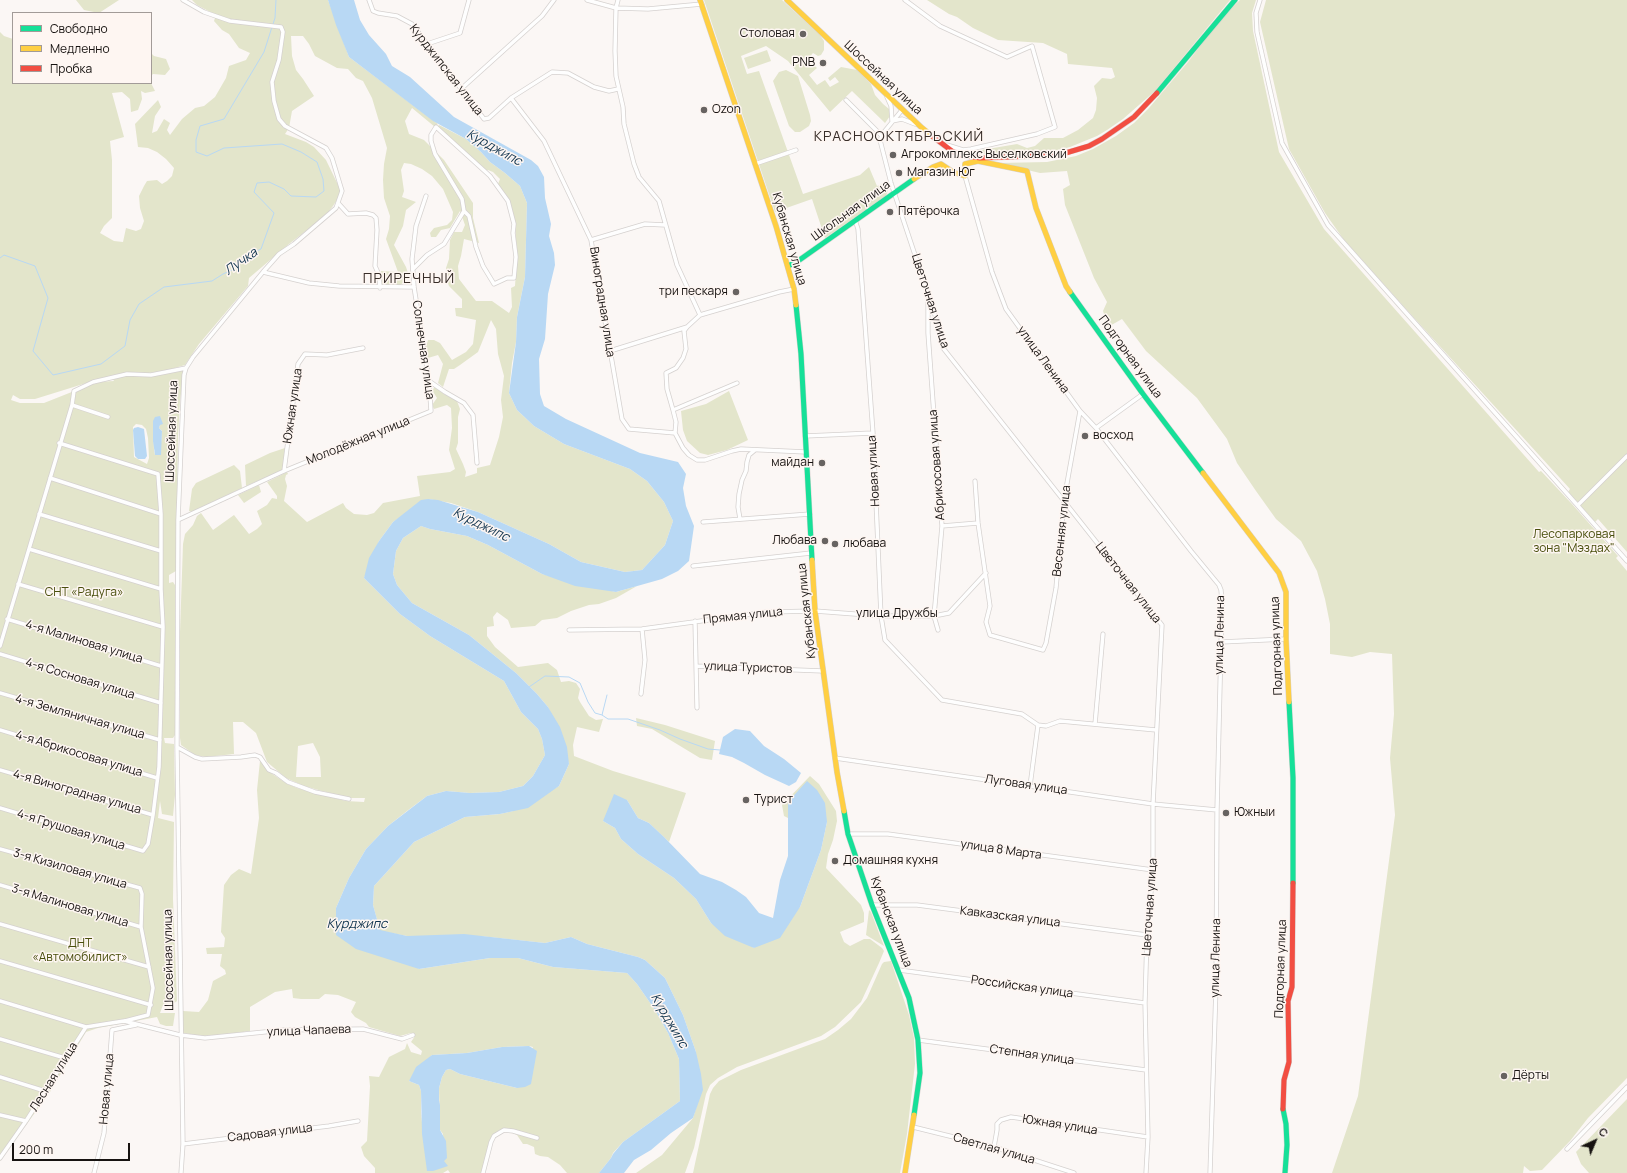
<!DOCTYPE html>
<html>
<head>
<meta charset="utf-8">
<style>
	body { margin:0 }
	#map { position:relative; width:1627px; height:1173px; overflow:hidden; background:#fbf7f5; font-family:Manrope,sans-serif }
	canvas { display:block }
	.legend { position:absolute; left:12px; top:12px; width:140px; height:72px; box-sizing:border-box; background:#fef6f2; border:1px solid #a29b98; margin:0; padding:5px 7px; list-style:none; font-size:12px; color:#171311 }
	.legend li { display:flex; align-items:center; gap:8px; height:20px }
	.legend b { width:20px; border:1px solid #a29b98 }
	.north { position:absolute; left:1575px; top:1121px; width:40px; height:40px; -webkit-text-stroke:3px #fef6f2; paint-order:stroke; rotate:44deg; font-size:11px; font-weight:700; line-height:16px; text-align:center; color:#171311 }
	.north::after { content:''; display:block; margin:auto; width:14px; height:18px; background:#171311; clip-path:polygon(50% 0,100% 100%,50% 72%,0 100%) }
	.scale { position:absolute; left:12px; top:1143px; width:118px; height:18px; box-sizing:border-box; border:2px solid #171311; border-top:0; padding-left:5px; font-size:12px; line-height:14px; white-space:nowrap; color:#171311; -webkit-text-stroke:3px #fef6f2; paint-order:stroke }
</style>
</head>
<body>
<div id="map">
<canvas width="1627" height="1173"></canvas>
<ul class="legend">
<li><b style="height:5px;background:#16e098"></b>Свободно</li>
<li><b style="height:5px;background:#ffcf43"></b>Медленно</li>
<li><b style="height:5px;background:#f24e42"></b>Пробка</li>
</ul>
<div class="north">С</div>
<div class="scale">200 m</div>
</div>
<script>
const g = document.querySelector('canvas').getContext('2d');
g.lineJoin = 'round';
function fillPath(path, color) { g.fillStyle = color; g.fill(path, 'evenodd'); }
const poly = rows => new Path2D(rows.map(r => 'M' + r).join(''));
function stroke(path, color, width, dash) { g.strokeStyle = color; g.lineWidth = width; g.lineCap = dash ? 'butt' : 'round'; g.setLineDash(dash || []); g.stroke(path); }
function drawText(font, color, halo, rows, align = 'center') {
  g.font = font + ' Manrope,sans-serif'; g.lineWidth = 3; g.setLineDash([]); g.textBaseline = 'middle'; g.strokeStyle = halo; g.fillStyle = color; for (const [text, x, y, turn = 0] of rows) {
    g.save(); g.translate(x, y); g.rotate((+turn || 0) * Math.PI / 180); g.textAlign = isNaN(turn) ? turn : align; if (halo) g.strokeText(text, 0, 0); g.fillText(text, 0, 0); g.restore();
  }
}
const green = poly([
	[76,0,119,0,99,13,84,10],
	[192,0,328,0,349,57,438,124,435,127,412,108,405,121,409,134,424,140,444,160,473,203,473,218,479,243,464,239,461,256,458,266,459,279,476,301,492,301,509,313,512,307,511,288,515,286,517,257,515,224,509,201,498,184,500,179,493,172,488,170,486,171,437,127,439,125,466,139,481,152,490,162,505,173,520,186,527,203,525,277,517,317,516,342,512,363,509,393,517,410,534,426,564,444,630,469,647,481,664,502,673,521,665,545,642,570,625,572,581,562,549,544,478,512,451,503,428,499,393,522,379,541,364,578,400,614,430,636,504,681,521,712,538,729,542,739,545,755,533,776,523,786,499,792,470,793,446,791,427,796,407,811,388,826,366,849,349,878,336,908,419,969,490,958,518,958,553,967,627,973,637,984,655,1010,668,1033,679,1059,680,1101,623,1142,613,1153,611,1158,599,1173,567,1173,560,1165,548,1157,540,1156,535,1154,534,1147,527,1144,523,1144,517,1135,504,1129,498,1131,489,1142,482,1173,450,1173,448,1170,443,1173,375,1173,375,1168,364,1156,361,1147,367,1141,370,1086,369,1076,379,1077,389,1057,405,1049,407,1043,411,1052,421,1055,422,1051,411,1042,415,1036,411,1033,400,1036,369,1027,366,1023,355,1017,351,1012,356,1002,338,995,325,994,319,999,301,999,293,998,292,989,275,992,250,1007,250,1031,222,1035,202,1036,183,1033,183,1011,199,1012,208,1000,213,981,226,974,225,970,220,966,222,954,207,954,206,948,224,947,225,938,221,932,224,885,231,875,239,869,251,874,259,818,257,790,260,761,263,763,268,771,286,783,297,788,346,801,364,802,365,798,351,798,322,791,304,786,286,778,267,762,256,733,243,722,233,722,234,754,206,757,195,755,181,745,180,738,180,632,183,544,185,534,193,525,197,516,201,513,213,530,234,515,249,534,257,529,262,524,257,511,267,505,272,498,277,499,277,496,267,482,287,472,288,474,286,475,285,479,287,486,284,501,307,522,343,503,346,508,354,514,367,515,374,513,383,503,420,496,417,476,450,472,455,469,449,450,452,428,451,408,447,405,434,409,432,405,437,398,432,390,435,387,444,394,457,401,460,409,458,417,458,443,456,449,463,464,466,472,465,477,477,473,477,468,490,465,499,437,503,417,501,400,504,376,498,354,496,329,491,320,478,352,460,365,454,369,449,369,443,387,438,383,443,364,438,355,428,358,426,347,428,340,434,340,440,343,452,360,466,352,473,344,476,320,456,316,455,308,462,308,462,299,449,286,446,278,446,268,449,259,450,240,454,232,462,232,465,225,460,211,450,228,441,230,436,237,431,237,430,233,434,228,447,225,452,220,453,212,443,189,432,176,422,169,411,164,404,163,401,170,404,191,402,197,416,202,406,210,403,226,394,245,406,267,408,273,404,282,399,286,382,285,381,271,398,272,386,239,389,229,390,216,384,198,383,180,384,164,387,148,372,98,363,81,356,78,348,69,337,68,315,56,309,44,303,36,291,36,292,56,296,70,303,79,314,96,292,111,289,128,285,134,306,142,314,147,326,160,341,191,339,197,333,206,325,216,289,244,249,278,248,286,199,344,185,365,161,372,109,376,35,399,20,399,13,395,11,400,20,403,44,403,97,382,114,381,113,379,130,375,156,375,184,370,180,401,178,437,176,571,169,575,169,583,173,582,175,585,175,735,173,738,164,738,165,743,174,744,175,795,173,816,162,814,160,801,158,818,174,822,173,899,177,1001,169,1007,163,1005,160,1013,175,1013,173,1026,166,1026,160,1024,157,1017,98,1028,86,1032,50,1092,0,1161,0,32,4,36,13,39,13,83,151,83,155,91,145,93,141,91,142,99,138,110,131,112,130,99,122,92,112,93,124,137,110,141,112,160,112,218,104,226,100,233,114,241,123,242,126,228,136,231,141,229,144,221,140,208,139,196,144,186,147,181,157,180,162,184,167,181,172,176,174,168,166,159,157,152,148,148,138,147,135,124,158,100,161,107,155,116,152,133,157,131,164,119,170,123,167,130,170,135,182,119,195,108,204,106,215,97,226,78,229,66,246,60,250,53,239,48,229,34,222,30,214,21,216,15,197,5],
	[153,421,160,425,159,428,162,431,160,455,155,455,154,450],
	[136,424,142,425,146,429,148,438,149,458,147,464,134,457,133,427],
	[313,743,320,757,321,777,296,777,298,746],
	[529,1046,533,1047,517,1088,460,1074,450,1069,446,1070,442,1077,439,1088,440,1130,443,1134,444,1161,424,1143,421,1112,421,1091,419,1085,409,1081,432,1055,467,1053,502,1047],
	[704,0,782,0,820,35,824,41,824,50,821,55,818,56,813,53,808,59,817,68,809,75,817,85,825,80,830,87,839,82,835,77,830,81,828,78,841,67,857,70,871,84,875,95,883,104,889,109,890,116,885,123,852,91,830,112,788,61,766,46,741,56,747,74,759,71,803,194,860,175,869,167,877,186,887,182,888,190,886,196,825,238,812,199,775,212],
	[927,0,1230,0,1155,91,1123,119,1107,130,1097,136,1070,147,1058,150,1014,155,989,155,970,152,1017,144,1027,148,1035,146,1044,138,1063,138,1078,130,1093,118,1096,110,1097,98,1094,86,1102,78,1111,79,1115,77,1112,68,1068,64,1067,54,1043,43,998,40,973,28,957,17,949,14],
	[1240,0,1256,0,1252,13,1253,31,1279,152,1324,229,1539,472,1541,471,1572,504,1618,556,1616,558,1627,571,1627,1078,1588,1118,1570,1141,1542,1170,1530,1171,1524,1166,1523,1173,1332,1173,1358,1096,1395,815,1390,758,1394,714,1392,654,1370,652,1352,657,1330,654,1330,624,1325,599,1317,571,1301,541,1276,519,1256,491,1237,463,1227,439,1197,398,1146,351,1122,319,1108,327,1103,311,1107,302,1094,278,1065,205,1063,189,1070,185,1067,171,1040,173,998,163,1047,162,1076,156,1093,149,1116,136,1134,123,1149,108,1188,62,1221,18],
	[1266,0,1627,0,1627,552,1598,519,1595,522,1568,492,1570,489,1405,308,1344,240,1325,213,1289,149,1260,22],
	[767,50,771,61,748,69,744,58],
	[151,53,154,56,166,59,170,69,165,75,153,74,151,76],
	[786,70,798,76,810,115,811,121,809,126,800,132,795,132,789,126,773,81,779,72],
	[729,391,748,440,727,450,708,455,700,453,687,441,683,430,681,411,706,404],
	[285,448,283,470,246,486,245,465,270,453],
	[234,465,240,471,242,488,192,512,189,511,192,489,196,483],
	[259,485,261,492,244,503,238,495],
	[421,526,430,529,467,536,488,545,542,574,616,592,637,586,616,598,599,604,589,605,571,611,557,618,542,620,535,626,511,628,508,620,497,612,493,617,494,626,487,627,487,636,495,647,518,667,548,663,557,670,561,682,569,681,576,683,580,689,578,698,580,702,589,716,596,720,603,719,599,732,577,727,573,745,574,756,613,771,686,793,669,842,649,823,638,818,627,800,603,821,615,828,621,839,638,854,674,878,696,899,711,923,754,948,800,907,821,850,827,822,788,802,788,818,784,816,782,805,810,776,819,784,836,811,837,821,833,840,828,854,826,868,861,905,864,913,864,922,840,932,844,942,850,946,864,939,870,939,882,948,884,951,879,963,861,1002,835,1027,821,1036,737,1067,718,1078,710,1085,706,1094,694,1148,685,1173,636,1173,662,1155,693,1118,697,1105,696,1052,683,1015,665,978,645,960,638,957,587,944,571,937,545,943,480,936,407,936,380,931,373,905,374,886,414,842,465,817,500,814,513,811,559,786,569,764,548,707,537,694,516,673,469,635,412,603,397,585,393,574,396,551,403,538],
	[636,718,665,725,715,741,712,760,700,758,652,729,637,726],
	[869,910,871,912,884,946,866,935],
	[891,961,909,1015,914,1038,915,1064,907,1134,900,1173,693,1173,710,1094,713,1088,719,1081,741,1070,825,1039,838,1030,851,1019,867,998,882,964,884,962],
	[1627,1099,1627,1173,1589,1173,1581,1164,1576,1152]
]);
const water = poly([
	[328,0,354,0,360,20,369,35,386,54,392,66,410,77,454,117,531,160,538,166,544,177,545,198,551,224,549,236,554,253,555,265,548,294,545,339,539,359,540,394,544,406,566,419,640,453,678,462,686,474,683,488,686,506,694,526,689,561,678,571,662,579,616,592,575,586,542,574,488,545,467,536,430,529,421,526,403,538,396,551,393,574,397,585,412,603,469,635,516,673,537,694,548,707,560,727,567,747,569,764,559,786,528,808,500,814,465,817,414,842,374,886,373,905,380,930,407,936,464,934,545,943,571,937,587,944,638,957,645,960,665,978,683,1015,696,1052,701,1074,703,1090,693,1118,671,1133,651,1150,634,1160,624,1173,599,1173,611,1158,613,1154,623,1142,680,1101,679,1059,668,1033,655,1010,637,984,627,973,553,967,518,958,490,958,419,969,356,949,336,935,336,908,349,878,366,849,388,826,427,796,446,791,470,793,499,792,523,786,533,776,545,755,542,739,538,729,521,712,504,681,430,636,400,614,364,578,369,558,379,541,393,522,421,500,428,499,438,500,478,512,549,544,581,562,625,572,642,570,665,545,673,521,664,502,647,481,630,469,564,444,534,426,517,410,509,393,516,342,517,317,525,277,527,203,520,186,505,173,490,162,481,152,466,139,433,121,349,57,336,25],
	[160,416,163,424,160,425,159,428,162,431,161,455,155,455,153,441,153,421,155,417],
	[138,427,144,429,147,456,145,459,138,459,135,456,133,430,134,428],
	[735,729,750,731,764,746,784,759,801,773,796,782,789,786,765,775,744,763,732,757,719,754,723,737],
	[807,781,817,790,825,803,827,822,821,850,800,907,780,938,754,948,725,936,711,923,696,899,674,878,638,854,621,839,615,828,603,821,614,794,627,800,638,818,649,823,664,837,700,874,722,882,736,890,746,897,759,913,773,918,780,880,788,856,788,802],
	[529,1046,537,1051,531,1084,525,1087,517,1088,460,1074,450,1069,446,1070,442,1077,439,1088,439,1100,440,1105,440,1130,446,1141,447,1158,444,1161,448,1166,433,1171,427,1171,422,1134,421,1091,419,1085,409,1081,416,1067,432,1055,467,1053,502,1047]
]);
const stream = poly([
	[273,24,275,18,276,0],
	[0,258,4,255,35,266,48,298,33,351,53,375,101,364,125,346,130,320,139,304,164,287,212,281,223,274,234,269,243,258,261,249,274,213,254,192,257,183,269,182,284,189,291,196,316,197,324,191,323,179,317,162,301,152,282,144,224,148,207,156,196,152,196,140,200,126,224,119,264,52,272,27],
	[529,687,545,676,569,677,580,683,588,702,595,713,602,715],
	[607,695,602,715,608,719,628,719,660,730,680,739,708,749,720,750]
]);
const street = poly([
	[369,0,373,11,378,13,397,16,412,24,484,119,489,118,511,98,552,72,568,73,594,87,609,91,618,89],
	[587,0,616,8,648,9,702,4],
	[618,0,616,8,615,51,616,76,623,107,624,124,634,164,639,177,659,201,677,265,700,315],
	[905,0,940,26,1007,57,1032,46,1055,127,1037,134,971,149,963,150,947,145],
	[1260,0,1256,13,1257,32,1282,143,1328,225,1627,561],
	[427,44,460,33,469,0],
	[461,89,542,16,554,0],
	[887,97,891,106,892,121,902,119,915,124],
	[511,98,544,141,591,240,622,419,629,429,675,433,683,448,689,455,697,460,705,460,732,451,741,449,806,452],
	[846,100,882,136],
	[902,110,884,132,880,140,891,183,936,318,943,348,1162,625,1153,804,1153,870,1147,935,1145,1003,1148,1137,1146,1173],
	[755,164,796,150],
	[965,176,992,272,1006,309,1080,411,1096,428,1191,551,1219,585,1221,590,1222,603,1217,810,1216,987,1210,1173],
	[338,203,348,214,366,213,373,215,376,218,377,230,375,266,379,275,380,288],
	[855,220,858,229,873,433,881,616,885,640,942,700,1022,714,1038,725,1046,726,1060,721,1156,730],
	[591,240,645,224,665,225],
	[413,269,427,255,444,244,464,211,462,199,435,154,431,141,431,135,436,127,490,176,508,201,514,224,513,233,516,257,514,278,507,278,494,284,483,266,476,247,469,216,464,211],
	[263,272,309,283,339,286,414,287],
	[928,301,928,333,942,526,934,616,938,630],
	[687,327,684,331,686,349,683,358,676,368,666,373,667,389,673,410,737,383],
	[610,351,687,327,700,315,779,292,794,289],
	[429,381,445,392,464,403,473,415,477,463],
	[72,405,108,417],
	[673,410,676,422,675,433],
	[1096,428,1143,394],
	[805,436,873,433],
	[284,471,298,364,305,354,327,355,363,348],
	[50,478,161,514],
	[975,481,978,523,990,606,986,622,990,635,1043,650,1046,643,1056,588,1064,500,1080,411],
	[1578,505,1627,456],
	[39,514,161,551],
	[740,519,738,507,739,494,742,480,746,471,747,462,749,455,755,450],
	[178,520,284,471,431,411,429,381,414,287,412,259,416,226,426,196],
	[703,522,810,514],
	[942,526,978,523],
	[29,549,161,589],
	[693,566,811,553],
	[18,584,163,627],
	[7,619,161,666],
	[695,621,697,708],
	[569,630,642,629,767,612,815,611,881,616,934,616,949,613,986,573],
	[1221,642,1286,639],
	[0,646,72,405,74,391,93,382,127,374,151,375,186,368],
	[0,654,161,703],
	[696,666,823,671],
	[0,693,160,740],
	[641,694,645,660,642,629],
	[1095,724,1103,634],
	[0,730,157,778],
	[177,747,195,757,202,759,241,757,255,755,260,757,269,770,276,773,288,782,315,792,349,799],
	[835,758,1153,804,1217,810],
	[0,770,153,815],
	[1030,786,1038,725],
	[0,808,143,851,148,844,153,815,159,767,163,627,161,589,161,514,158,474,59,443],
	[848,834,888,834,1153,870],
	[0,849,140,888,142,894,141,927,153,988,148,1015,125,1021],
	[0,885,141,927],
	[872,905,917,905,1147,935],
	[0,924,149,967],
	[0,961,151,1005],
	[899,970,1145,1003],
	[0,1001,86,1027,124,1021,180,1035,205,1038,284,1030,363,1029,402,1039,413,1035],
	[0,1039,65,1058],
	[918,1040,1146,1070],
	[0,1077,45,1091],
	[0,1115,26,1121],
	[913,1127,994,1147,1074,1173],
	[183,1144,329,1126,358,1121],
	[994,1147,997,1130,997,1124,1001,1120,1011,1117,1148,1137],
	[1567,1149,1627,1087],
	[0,1158,26,1121,86,1027],
	[94,1173,104,1133,112,1030,136,1025],
	[181,1173,183,1144,177,747,178,520,184,375,186,368,193,357,263,272,279,254,294,244,336,208,342,191,332,158,326,148,285,126,279,119,274,101,272,82,279,60,283,32,281,27,230,21,204,12,183,0],
	[483,1173,491,1142,494,1136,504,1130,513,1131,537,1138]
]);
const fast = poly([
	[1157,93,1235,0],
	[788,266,798,261,914,179],
	[1070,292,1143,394,1203,473],
	[796,305,801,354,812,560],
	[1289,702,1293,778,1293,883],
	[844,811,848,834,872,905,909,998,918,1040,920,1073,914,1115],
	[1283,1109,1286,1124,1287,1145,1285,1173]
]);
const slow = poly([
	[700,0,776,226,794,289,796,305],
	[787,0,921,127,932,136],
	[914,179,933,167,941,164,953,172,965,176,965,164,978,161,1027,171,1036,208,1066,286,1070,292],
	[1203,473,1279,573,1286,592,1286,639,1289,702],
	[812,560,815,611,837,772,844,811],
	[905,1173,914,1115]
]);
const jam = poly([
	[932,136,952,151,960,155,980,158,1059,155,1089,146,1102,139,1134,117,1157,93],
	[1283,1109,1284,1080,1289,1062,1288,1001,1292,987,1293,883]
]);
const markers = [
	[803,34,4,"#676361"],
	[823,63,4,"#676361"],
	[704,110,4,"#676361"],
	[893,155,4,"#676361"],
	[899,173,4,"#676361"],
	[890,212,4,"#676361"],
	[736,292,4,"#676361"],
	[1085,436,4,"#676361"],
	[822,463,4,"#676361"],
	[825,541,4,"#676361"],
	[835,544,4,"#676361"],
	[746,800,4,"#676361"],
	[1226,813,4,"#676361"],
	[835,861,4,"#676361"],
	[1504,1076,4,"#676361"]
];
const poiNames = [
	["Столовая",795,34,"right"],
	["PNB",815,63,"right"],
	["Ozon",712,110],
	["Агрокомплекс Выселковский",901,155],
	["Магазин Юг",907,173],
	["Пятёрочка",898,212],
	["три пескаря",728,292,"right"],
	["восход",1093,436],
	["майдан",814,463,"right"],
	["Любава",817,541,"right"],
	["любава",843,544],
	["Турист",754,800],
	["Южныи",1234,813],
	["Домашняя кухня",843,861],
	["Дёрты",1512,1076]
];
const streetNames = [
	["Курджипская улица",446,70,52],
	["Шоссейная улица",883,78,43],
	["Школьная улица",851,211,-36],
	["Кубанская улица",789,239,74],
	["Цветочная улица",930,301,72],
	["Виноградная улица",602,302,81],
	["Солнечная улица",423,350,82],
	["Подгорная улица",1130,357,54],
	["улица Ленина",1043,360,54],
	["Южная улица",293,406,-82],
	["Шоссейная улица",172,431,-88],
	["Молодёжная улица",358,441,-22],
	["Абрикосовая улица",937,465,-94],
	["Новая улица",874,471,-93],
	["Весенняя улица",1062,531,-84],
	["Цветочная улица",1128,583,52],
	["Кубанская улица",807,611,-96],
	["улица Дружбы",897,614],
	["Прямая улица",743,616,-6],
	["улица Ленина",1220,635,-89],
	["4-я Малиновая улица",84,642,17],
	["Подгорная улица",1277,646,-92],
	["улица Туристов",748,668,2],
	["4-я Сосновая улица",80,679,17],
	["4-я Земляничная улица",80,717,16],
	["4-я Абрикосовая улица",79,754,17],
	["Луговая улица",1026,785,8],
	["4-я Виноградная улица",77,792,16],
	["4-я Грушовая улица",71,830,17],
	["улица 8 Марта",1001,850,8],
	["3-я Кизиловая улица",70,869,16],
	["3-я Малиновая улица",70,906,17],
	["Цветочная улица",1150,907,-86],
	["Кавказская улица",1010,917,7],
	["Кубанская улица",891,922,69],
	["улица Ленина",1216,958,-89],
	["Шоссейная улица",169,960,-91],
	["Подгорная улица",1281,969,-88],
	["Российская улица",1022,987,8],
	["улица Чапаева",309,1031,-2],
	["Степная улица",1032,1055,8],
	["Лесная улица",54,1077,-58],
	["Новая улица",107,1089,-85],
	["Южная улица",1060,1125,9],
	["Садовая улица",270,1133,-7],
	["Светлая улица",994,1149,16]
];
const parkNames = [
	["Лесопарковая",1574,535],
	["зона \"Мэздах\"",1574,549],
	["СНТ «Радуга»",84,593],
	["ДНТ",80,944],
	["«Автомобилист»",80,958]
];
const waterNames = [
	["Курджипс",494,148,29],
	["Лучка",241,262,-35],
	["Курджипс",481,525,26],
	["Курджипс",357,924],
	["Курджипс",669,1021,60]
];
const quarterNames = [
	["КРАСНООКТЯБРЬСКИЙ",899,137],
	["ПРИРЕЧНЫЙ",409,279]
];
fillPath(green, '#e3e5cb');
fillPath(water, '#b8d8f4');
stroke(stream, '#b8d8f4', 1);
stroke(street, '#d5d1cf', 5);
stroke(fast, '#d5d1cf', 6);
stroke(slow, '#d5d1cf', 6);
stroke(jam, '#d5d1cf', 6);
stroke(street, '#fefefe', 3.5);
stroke(fast, '#16e098', 5);
stroke(slow, '#ffcf43', 5);
stroke(jam, '#f24e42', 5);
for (const [x, y, r, color] of markers) { const dot = new Path2D(); dot.arc(x, y, r, 0, 2 * Math.PI); g.fillStyle = color; g.fill(dot); stroke(dot, '#fef6f2', 1.5); }
drawText('12px', '#171311', '#fef6f2', poiNames, 'left');
drawText('12px', '#171311', '#fef6f2', streetNames);
drawText('12px', '#494f0d', '#fef6f2', parkNames);
drawText('italic 13px', '#0f334e', '#fef6f2', waterNames);
g.letterSpacing = '1px';
drawText('14px', '#382e29', '#fef6f2', quarterNames);
g.letterSpacing = '0px';
</script>
</body>
</html>
